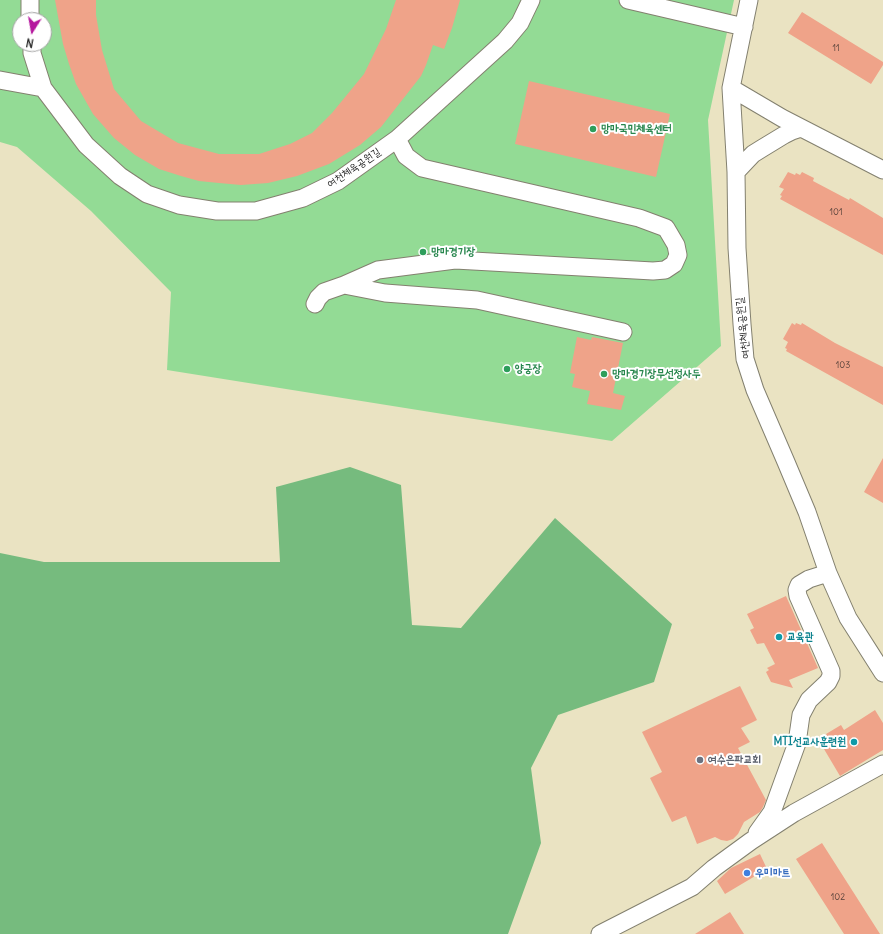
<!DOCTYPE html>
<html>
<head>
<meta charset="utf-8">
<style>
	body { margin:0 }
	#map { position:relative; width:883px; height:934px; overflow:hidden; background:#eae3c2; font-family:Delius,sans-serif }
	canvas { display:block }
	.north { position:absolute; left:12px; top:12px; width:40px; height:40px; box-sizing:border-box; background:#fff; border:1px solid #a4a4a4; border-radius:50%; rotate:191deg; font-size:11px; font-weight:700; line-height:16px; text-align:center; color:#1c1c1c }
	.north::after { content:''; display:block; margin:auto; width:14px; height:18px; background:#b5179e; clip-path:polygon(50% 0,100% 100%,50% 72%,0 100%) }
</style>
</head>
<body>
<div id="map">
<canvas width="883" height="934"></canvas>
<div class="north">N</div>
</div>
<script>
const g = document.querySelector('canvas').getContext('2d');
g.lineJoin = 'round';
function fillPath(path, color) { g.fillStyle = color; g.fill(path, 'evenodd'); }
const poly = rows => new Path2D(rows.map(r => 'M' + r).join(''));
function stroke(path, color, width, dash) { g.strokeStyle = color; g.lineWidth = width; g.lineCap = dash ? 'butt' : 'round'; g.setLineDash(dash || []); g.stroke(path); }
function drawText(font, color, halo, rows, align = 'center') {
  g.font = font + ' Delius,"Poor Story",sans-serif'; g.lineWidth = 4; g.setLineDash([]); g.textBaseline = 'middle'; g.strokeStyle = halo; g.fillStyle = color; for (const [text, x, y, turn = 0] of rows) {
    g.save(); g.translate(x, y); g.rotate((+turn || 0) * Math.PI / 180); g.textAlign = isNaN(turn) ? turn : align; if (halo) g.strokeText(text, 0, 0); g.fillText(text, 0, 0); g.restore();
  }
}
const green = poly([
	[0,0,734,0,708,120,721,346,612,441,167,370,171,292,91,211,17,147,0,142],
	[20,20,44,20,44,44,20,44]
]);
const forest = poly([
	[350,467,401,485,412,625,461,628,555,518,672,624,654,682,558,715,531,768,541,843,508,934,0,934,0,553,44,562,280,562,276,487]
]);
const building = poly([
	[55,0,96,0,96,15,102,50,114,89,141,121,178,143,219,154,259,154,290,144,312,133,332,113,364,74,386,29,396,0,460,0,452,28,444,49,433,45,426,65,421,76,381,127,360,145,329,164,297,176,268,183,241,185,219,183,199,181,181,176,159,169,135,155,114,138,93,114,76,84,69,64,63,44],
	[802,12,883,62,883,65,871,84,788,33],
	[529,81,670,114,656,177,515,144],
	[788,172,795,175,796,173,800,175,802,172,814,178,813,181,849,200,850,198,883,218,883,255,780,199,782,196,780,195,784,189,779,187],
	[792,323,795,325,796,323,801,325,802,323,835,343,883,367,883,405,786,351,787,349,785,348,788,342,783,339],
	[577,337,591,340,592,337,623,343,613,393,625,396,621,410,587,404,590,391,572,387,575,374,570,373],
	[883,458,883,503,864,492],
	[786,596,818,668,789,680,793,688,771,682,766,672,769,670,767,668,775,664,764,643,757,644,750,630,754,628,747,614],
	[740,686,757,720,741,728,750,742,738,748,766,800,763,807,760,812,744,822,738,834,733,839,727,841,721,840,715,837,697,844,686,816,672,822,650,778,662,772,642,732],
	[875,710,883,723,883,750,840,776,821,744,829,739,826,734,841,725,844,730],
	[822,843,880,934,844,934,796,859],
	[760,854,767,869,725,894,717,881,731,868],
	[730,912,744,934,695,934]
]);
const minor = poly([
	[30,0,30,20],
	[628,0,744,27],
	[749,0,731,88,736,172,737,248,742,324,745,359,755,390,786,462,807,512,828,573,848,618,883,673],
	[32,44,32,53,43,88,86,145,120,176,147,194,179,205,217,211,256,211,303,198,338,181,397,139,505,41,520,23,531,0],
	[0,80,43,88],
	[731,88,782,118,883,170],
	[397,139,406,156,422,168,639,218,666,228,676,245,678,255,674,264,665,270,653,271,455,260,378,270,344,285,385,293,477,300,623,332],
	[736,172,753,154,761,149,784,135,792,131,801,128],
	[315,304,318,298,324,292,344,285],
	[757,833,772,812,776,801,797,743,801,715,809,700,828,682,831,676,831,671,798,596,797,590,799,585,809,579,828,573],
	[600,934,692,887,714,868,751,841,794,813,883,764]
]);
const markers = [
	[593,129,4,"#2e9e5b"],
	[423,252,4,"#2e9e5b"],
	[507,369,4,"#2e9e5b"],
	[604,374,4,"#2e9e5b"],
	[779,637,4,"#0f9aa8"],
	[854,742,4,"#0f9aa8"],
	[700,760,4,"#6b7280"],
	[747,873,4,"#3f7fe0"]
];
const numberNames = [
	["11",836,48],
	["101",836,212],
	["103",843,365],
	["102",838,897]
];
const leisureNames = [
	["망마국민체육센터",601,129],
	["망마경기장",431,252],
	["양궁장",515,369],
	["망마경기장무선정사두",612,374]
];
const streetNames = [
	["여천체육공원길",354,168,-34],
	["여천체육공원길",743,328,-96]
];
const cultureNames = [
	["교육관",787,637],
	["MTI선교사훈련원",846,742,"right"]
];
const worshipNames = [
	["여수은파교회",708,760]
];
const shopNames = [
	["우미마트",755,873]
];
fillPath(green, '#93db95');
fillPath(forest, '#76bb7e');
fillPath(building, '#efa389');
stroke(minor, '#83806f', 19);
stroke(minor, '#fff', 17);
for (const [x, y, r, color] of markers) { const dot = new Path2D(); dot.arc(x, y, r, 0, 2 * Math.PI); g.fillStyle = color; g.fill(dot); stroke(dot, '#fff', 1.5); }
drawText('9px', '#513e37', null, numberNames);
drawText('bold 11px', '#27864d', '#fff', leisureNames, 'left');
drawText('11px', '#1c1c1c', '#fff', streetNames);
drawText('bold 11px', '#0d838f', '#fff', cultureNames, 'left');
drawText('bold 11px', '#5b616d', '#fff', worshipNames, 'left');
drawText('bold 11px', '#366cbe', '#fff', shopNames, 'left');
</script>
</body>
</html>
